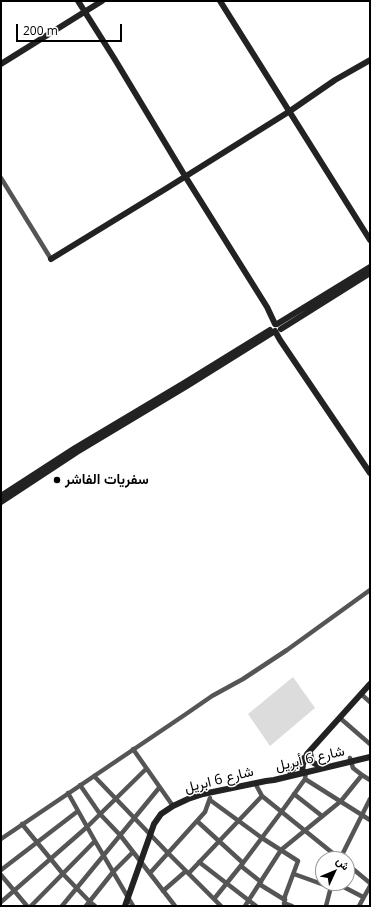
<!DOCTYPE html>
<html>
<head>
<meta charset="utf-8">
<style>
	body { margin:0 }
	#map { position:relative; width:371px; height:907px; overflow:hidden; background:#fff; font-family:"Open Sans",Vazirmatn,sans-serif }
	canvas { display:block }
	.frame { position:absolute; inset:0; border:2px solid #000; pointer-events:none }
	.north { position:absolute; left:315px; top:851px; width:40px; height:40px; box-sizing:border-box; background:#fff; border:1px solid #999; border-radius:50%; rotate:46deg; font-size:11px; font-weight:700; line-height:16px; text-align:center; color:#000 }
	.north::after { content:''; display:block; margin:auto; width:14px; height:18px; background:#000; clip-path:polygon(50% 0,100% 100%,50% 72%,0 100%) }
	.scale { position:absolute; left:16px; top:24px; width:106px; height:18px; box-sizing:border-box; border:2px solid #000; border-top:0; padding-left:5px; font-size:12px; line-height:14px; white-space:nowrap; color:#000; -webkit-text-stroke:3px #fff; paint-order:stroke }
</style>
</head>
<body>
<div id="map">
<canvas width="371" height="907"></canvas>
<div class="frame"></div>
<div class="north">ش</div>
<div class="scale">200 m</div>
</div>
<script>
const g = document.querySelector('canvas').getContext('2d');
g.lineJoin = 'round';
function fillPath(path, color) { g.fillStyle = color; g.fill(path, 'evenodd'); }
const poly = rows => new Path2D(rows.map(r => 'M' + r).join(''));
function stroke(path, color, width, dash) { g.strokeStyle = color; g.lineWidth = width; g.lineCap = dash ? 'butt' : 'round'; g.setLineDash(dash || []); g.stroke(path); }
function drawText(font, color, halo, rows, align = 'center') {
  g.font = font + ' "Open Sans",Vazirmatn,sans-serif'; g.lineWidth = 3; g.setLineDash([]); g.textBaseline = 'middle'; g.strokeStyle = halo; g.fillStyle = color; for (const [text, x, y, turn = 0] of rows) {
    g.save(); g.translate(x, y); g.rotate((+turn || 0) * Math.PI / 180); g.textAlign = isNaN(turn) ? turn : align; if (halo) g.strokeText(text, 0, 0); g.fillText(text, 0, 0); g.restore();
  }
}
const green = poly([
	[293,677,315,708,270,746,248,714]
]);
const street = poly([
	[1,178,51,259],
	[361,694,370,702],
	[340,718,370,744],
	[133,749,173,806],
	[350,758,353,768,362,775,370,780],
	[94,776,167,852,221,906],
	[305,779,370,820],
	[255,783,262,796,340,859],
	[80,785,100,814,120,835,175,906],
	[68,793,95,841,133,906],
	[294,794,322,816],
	[210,800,262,838,298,861,285,896,284,906],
	[197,821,243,863],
	[22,824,63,874,90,902,95,906],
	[1,839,186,714,212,696,243,679,287,650,370,590],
	[340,859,370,799],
	[199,862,256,906],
	[347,864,370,883],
	[241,866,261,882],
	[1,870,78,811],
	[150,873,205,812,210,798],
	[189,873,262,796],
	[294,874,330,887],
	[1,875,27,906],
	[336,883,363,897],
	[259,884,285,900],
	[163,891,186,871],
	[214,899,243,863,282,811,305,779,306,772],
	[1,902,87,827,146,769],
	[284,903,292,906],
	[31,906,95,841],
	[62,906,159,788],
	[86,906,113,872,133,852],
	[245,906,281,850,341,801,362,775],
	[326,906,332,883],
	[359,906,370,886]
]);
const secondary = poly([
	[78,1,114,58,185,176,267,307,275,324],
	[220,1,370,240],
	[1,64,102,1],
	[51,259,167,188,290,111,335,80,370,60],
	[277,324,370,267],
	[281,329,370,273],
	[275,331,280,340,370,473],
	[1,496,75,448,184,383,270,330],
	[1,502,77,452,187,386,275,331],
	[310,753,312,762,319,766],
	[290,772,304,758],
	[302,773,303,764,307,754,370,684],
	[125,906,154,824,161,814,173,806,188,799,203,794,266,781,274,780,370,757]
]);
const markers = [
	[57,480,4,"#000"]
];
const poiNames = [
	["سفريات الفاشر",65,480]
];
const streetNames = [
	["شارع 6 أبريل",310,759,-13],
	["شارع 6 ابريل",219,780,-14]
];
fillPath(green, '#dcdcdc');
stroke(street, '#555', 4.5);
stroke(secondary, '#222', 6);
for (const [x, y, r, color] of markers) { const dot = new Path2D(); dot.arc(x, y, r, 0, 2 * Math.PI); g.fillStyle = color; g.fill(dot); stroke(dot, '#fff', 1.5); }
drawText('bold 14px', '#000', '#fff', poiNames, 'left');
drawText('14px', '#000', '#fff', streetNames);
</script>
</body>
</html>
